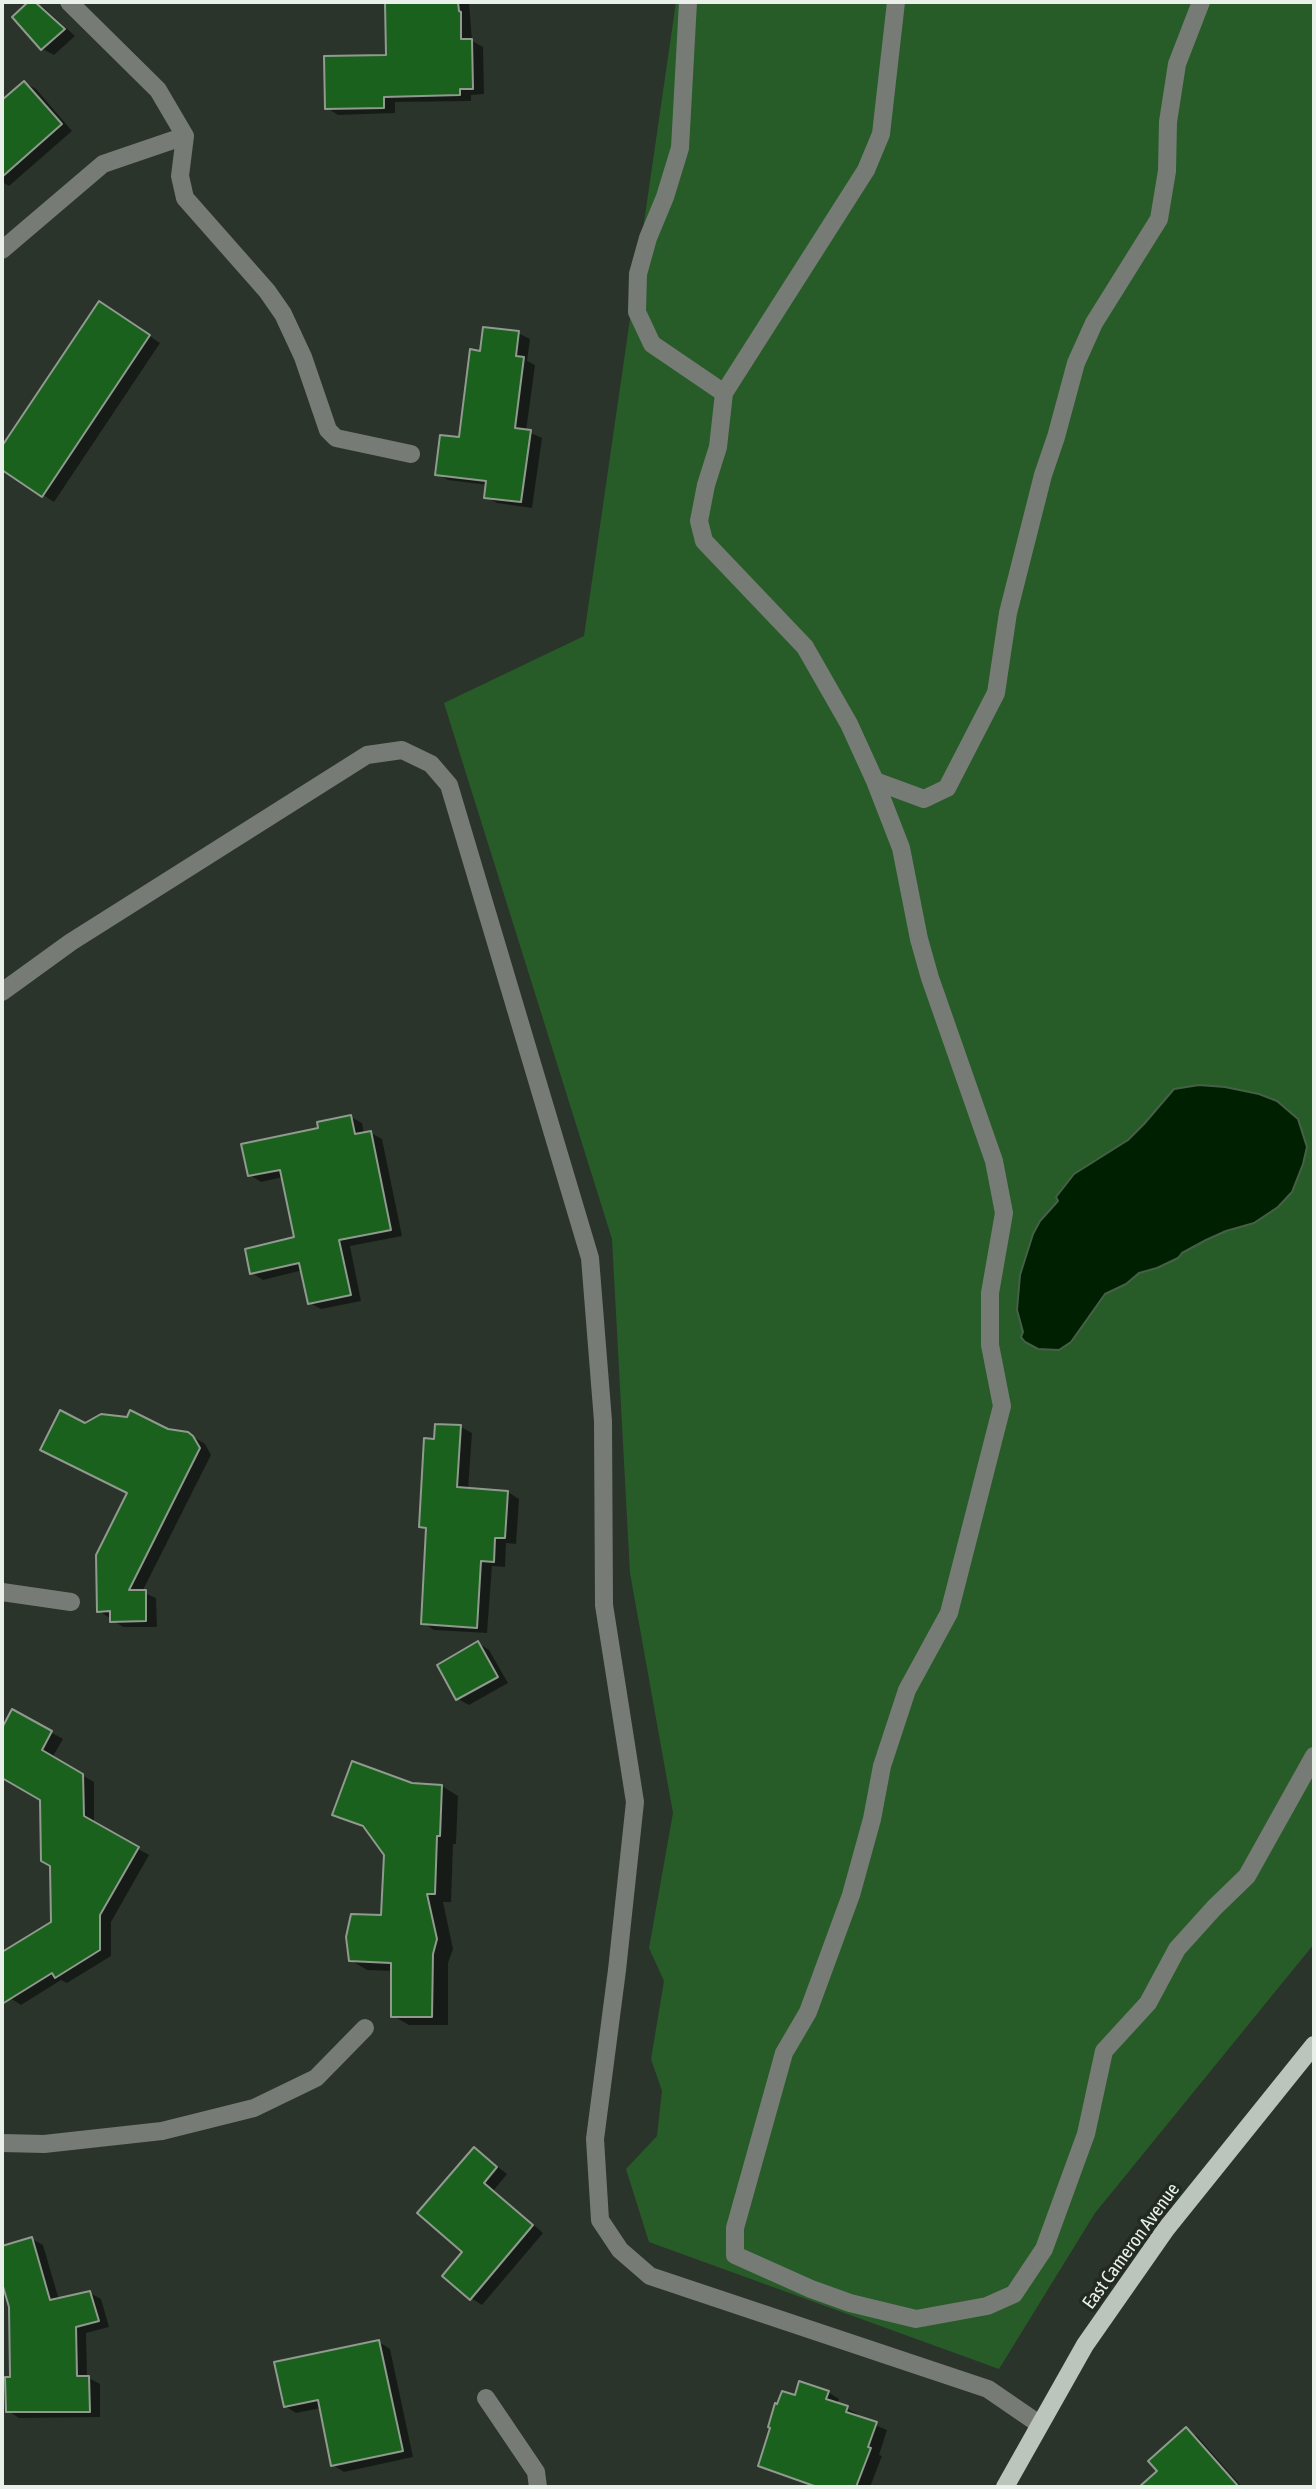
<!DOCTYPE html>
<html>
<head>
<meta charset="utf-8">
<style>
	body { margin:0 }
	#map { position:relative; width:1316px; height:2489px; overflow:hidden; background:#2b342b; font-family:"Asap Condensed",sans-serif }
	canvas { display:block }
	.frame { position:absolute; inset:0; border:4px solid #e9efe9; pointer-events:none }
</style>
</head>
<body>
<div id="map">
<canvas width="1316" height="2489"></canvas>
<div class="frame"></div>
</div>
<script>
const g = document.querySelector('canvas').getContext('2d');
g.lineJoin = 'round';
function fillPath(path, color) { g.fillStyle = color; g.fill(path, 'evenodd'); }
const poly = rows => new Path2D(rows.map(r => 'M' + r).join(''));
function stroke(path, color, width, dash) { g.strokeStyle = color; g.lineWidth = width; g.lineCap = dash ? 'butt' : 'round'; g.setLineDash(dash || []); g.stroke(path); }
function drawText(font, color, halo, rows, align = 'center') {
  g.font = font + ' "Asap Condensed",sans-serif'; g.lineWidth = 7; g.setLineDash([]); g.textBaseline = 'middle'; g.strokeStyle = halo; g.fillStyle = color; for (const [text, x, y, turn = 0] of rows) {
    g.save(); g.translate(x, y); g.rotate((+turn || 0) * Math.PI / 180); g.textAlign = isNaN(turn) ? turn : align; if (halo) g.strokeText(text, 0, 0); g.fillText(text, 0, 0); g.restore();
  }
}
const green = poly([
	[676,2,1314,2,1314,1944,1095,2213,999,2369,649,2242,626,2169,657,2136,662,2091,651,2059,664,1981,649,1948,673,1813,630,1573,612,1239,444,703,584,636]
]);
const water = poly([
	[1199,1085,1225,1087,1259,1094,1277,1101,1298,1119,1307,1147,1303,1164,1292,1192,1278,1207,1254,1223,1226,1231,1206,1240,1182,1253,1178,1258,1157,1268,1139,1273,1126,1284,1105,1294,1071,1342,1059,1350,1038,1349,1025,1342,1021,1337,1023,1332,1017,1310,1020,1275,1033,1234,1040,1221,1058,1201,1056,1197,1074,1174,1128,1140,1144,1124,1174,1089,1199,1085]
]);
const shadow = poly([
	[31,2,43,7,75,36,54,55,43,49,14,17],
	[386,2,469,2,472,41,483,47,484,94,471,95,471,101,395,102,395,113,338,115,327,108,388,57],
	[25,83,36,89,72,131,9,186,2,182,2,103],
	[99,303,160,343,54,502,2,468,2,449],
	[518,333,530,339,527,361,535,365,526,431,542,438,532,508,497,503,486,497,488,485,448,480,437,474,460,439],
	[351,1117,362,1123,364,1134,371,1133,382,1139,402,1236,350,1246,361,1301,321,1309,310,1303,303,1270,263,1280,252,1273,296,1238,283,1177,261,1182,250,1175,320,1129],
	[85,1424,187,1433,205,1444,211,1455,142,1592,156,1598,157,1627,123,1627,99,1611,129,1493],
	[461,1427,472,1433,468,1490,508,1492,519,1499,516,1544,506,1543,505,1567,492,1566,487,1633,434,1630,423,1623,428,1531,421,1526,436,1441],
	[478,1643,489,1650,508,1683,469,1705,458,1699],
	[13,1711,63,1739,52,1758,94,1782,94,1824,149,1855,111,1922,111,1956,67,1983,61,1980,21,2005,10,1998,2,1984,2,1954,52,1923,51,1865,42,1799,2,1777,2,1731],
	[412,1785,442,1786,458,1796,456,1844,453,1844,451,1902,443,1902,453,1949,448,1963,448,2025,409,2025,393,2016,393,1971,367,1970,350,1960,383,1917,386,1854,368,1830,334,1814],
	[475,2149,507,2174,494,2190,543,2233,482,2305,471,2298,465,2252],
	[32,2239,43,2245,59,2300,90,2293,101,2299,109,2327,86,2333,87,2377,100,2384,100,2417,19,2418,8,2411,12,2378,10,2306,2,2277,2,2247],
	[379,2342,390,2349,413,2457,344,2472,333,2465,321,2408,296,2413,285,2406],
	[828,2392,839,2399,837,2404,858,2414,857,2417,887,2430,879,2455,882,2456,870,2487,814,2487,771,2471,760,2465,796,2398],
	[1186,2430,1197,2436,1242,2487,1166,2487,1155,2475]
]);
const building = poly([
	[28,2,35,2,65,29,41,50,12,17,28,2],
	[385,2,458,2,459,11,461,12,461,39,472,39,473,89,460,89,460,95,384,97,384,108,325,109,324,56,386,55,385,2],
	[24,81,62,124,2,177,2,100,24,81],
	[99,301,150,335,42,497,2,470,2,446,99,301],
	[483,327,519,331,516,356,524,357,515,428,531,430,521,502,484,498,486,481,435,475,440,435,459,437,470,349,480,351,483,327],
	[351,1115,355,1134,371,1131,391,1230,339,1240,351,1295,308,1304,299,1263,250,1274,245,1249,294,1237,280,1170,248,1176,241,1144,318,1128,317,1122,351,1115],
	[60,1410,85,1423,101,1414,127,1417,130,1410,168,1429,188,1432,193,1436,200,1448,129,1590,146,1590,146,1621,110,1622,110,1611,97,1612,96,1555,127,1493,40,1450,60,1410],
	[435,1424,461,1425,457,1487,508,1491,505,1538,495,1538,494,1562,481,1561,477,1628,421,1624,426,1528,419,1527,424,1438,434,1439,435,1424],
	[478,1641,498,1677,456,1700,437,1665,478,1641],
	[12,1709,52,1731,42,1750,83,1774,84,1816,139,1847,100,1915,100,1950,55,1978,52,1973,2,2004,2,1952,51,1922,50,1866,41,1861,40,1800,2,1778,2,1728,12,1709],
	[352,1761,412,1783,442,1785,440,1836,437,1836,435,1894,427,1894,437,1939,433,1954,432,2017,391,2017,391,1963,349,1961,346,1937,351,1914,381,1915,384,1855,363,1826,332,1815,352,1761],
	[474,2147,497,2167,484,2183,533,2225,470,2300,442,2276,462,2252,417,2213,474,2147],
	[32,2237,50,2300,90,2291,99,2321,76,2327,77,2376,89,2376,90,2412,6,2412,5,2377,10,2377,9,2307,2,2283,2,2246,32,2237],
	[379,2340,403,2451,331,2466,318,2400,284,2407,274,2362,379,2340],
	[799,2381,829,2391,826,2399,848,2406,846,2412,877,2422,868,2447,871,2448,856,2487,817,2487,758,2466,770,2428,768,2427,775,2403,777,2404,782,2391,795,2395,799,2381],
	[1186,2427,1239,2487,1139,2487,1157,2471,1148,2461,1186,2427]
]);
const minor = poly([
	[69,2,158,90,185,136,180,176,185,198,267,291,283,314,303,357,328,430,336,438,411,454],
	[688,2,680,148,665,197,648,238,638,274,637,312,652,344,724,393,718,447,706,485,699,521,704,541,805,647,849,724,875,781,901,848,919,939,930,978,994,1161,1004,1213,990,1293,990,1345,1002,1406,949,1613,907,1690,882,1766,872,1819,851,1895,808,2012,784,2053,735,2228,735,2255,811,2289,850,2303,916,2319,987,2306,1014,2294,1044,2249,1086,2134,1104,2051,1148,2003,1177,1949,1214,1908,1247,1876,1314,1756],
	[2,250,103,164,185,136],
	[724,393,866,170,881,134,896,2],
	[875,781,924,799,947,788,996,693,1008,613,1043,475,1056,437,1076,363,1094,323,1159,219,1167,171,1168,122,1177,64,1201,2],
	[2,992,71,942,367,755,402,750,431,764,449,785,590,1258,603,1421,604,1605,635,1802,617,1970,595,2139,600,2220,620,2250,650,2276,988,2389,1039,2424],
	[2,1592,71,1602],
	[2,2143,44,2144,162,2131,254,2108,316,2078,365,2028],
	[486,2398,536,2472,538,2487]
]);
const major = poly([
	[1005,2487,1085,2345,1166,2229,1314,2045]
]);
const streetNames = [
	["East Cameron Avenue",1131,2246,-54]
];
fillPath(green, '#275c28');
fillPath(water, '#002101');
stroke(water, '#465f47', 2);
fillPath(shadow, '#0007');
fillPath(building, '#1a611e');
stroke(building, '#909a8f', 2);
stroke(minor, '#777b76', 18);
stroke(major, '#bcc5bb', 18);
drawText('19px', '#e9efe9', '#222a21', streetNames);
</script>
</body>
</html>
